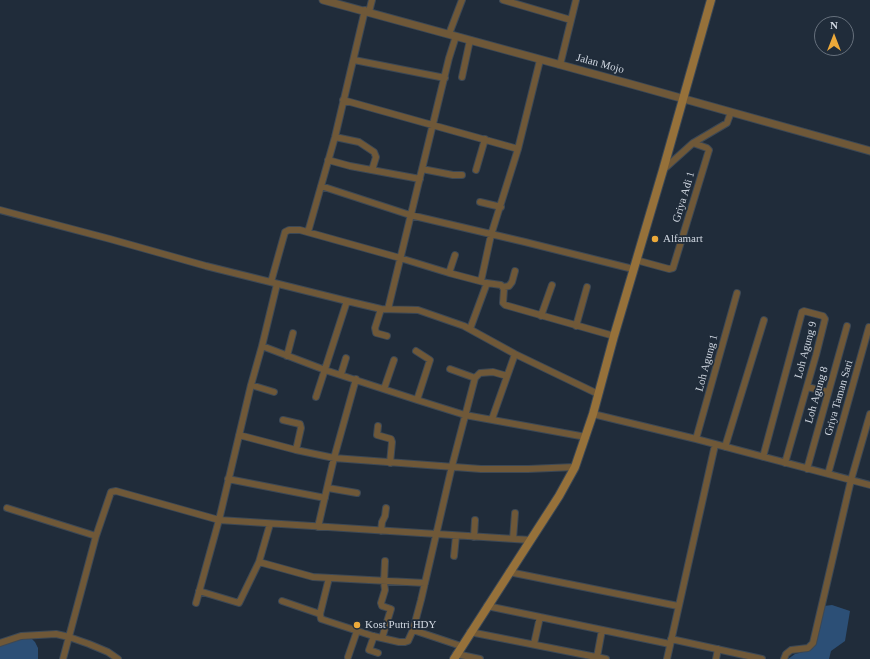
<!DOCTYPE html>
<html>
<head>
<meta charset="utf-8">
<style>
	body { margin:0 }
	#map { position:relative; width:870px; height:659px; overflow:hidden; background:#202c3a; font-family:Georgia,serif }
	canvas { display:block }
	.north { position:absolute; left:814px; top:16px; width:40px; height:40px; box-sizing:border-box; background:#202c3a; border:1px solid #67717d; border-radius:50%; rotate:0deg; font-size:11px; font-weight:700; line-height:16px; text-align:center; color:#d1d8e2 }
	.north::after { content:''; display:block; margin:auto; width:14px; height:18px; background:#eca93a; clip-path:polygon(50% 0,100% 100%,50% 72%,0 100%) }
</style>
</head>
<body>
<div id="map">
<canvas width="870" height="659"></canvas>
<div class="north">N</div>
</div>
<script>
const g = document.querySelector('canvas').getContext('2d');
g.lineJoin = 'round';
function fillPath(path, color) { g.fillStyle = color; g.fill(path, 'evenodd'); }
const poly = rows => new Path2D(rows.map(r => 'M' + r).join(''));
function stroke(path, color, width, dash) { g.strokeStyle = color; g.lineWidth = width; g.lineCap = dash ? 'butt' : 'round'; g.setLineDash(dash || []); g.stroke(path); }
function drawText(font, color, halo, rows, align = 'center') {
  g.font = font + ' Georgia,serif'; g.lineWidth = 3.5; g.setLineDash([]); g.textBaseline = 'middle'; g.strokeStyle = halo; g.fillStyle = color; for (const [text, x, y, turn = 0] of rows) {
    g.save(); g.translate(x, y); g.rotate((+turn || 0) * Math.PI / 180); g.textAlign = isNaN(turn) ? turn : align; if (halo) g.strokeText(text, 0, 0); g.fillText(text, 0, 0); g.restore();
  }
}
const green = poly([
	[832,605,850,611,845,641,831,651,829,659,788,659,795,654,803,652,812,649,820,629,824,606],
	[27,638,32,639,35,642,38,648,38,659,0,659,0,645]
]);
const minor = poly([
	[503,0,571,20],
	[369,12,372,0],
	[449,34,462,0],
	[354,60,445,78],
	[560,65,576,0],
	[462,77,470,40],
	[343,100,518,149],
	[335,137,359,142,374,152,376,157,372,170],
	[328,160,350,166,420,179],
	[422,169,453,175,462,175],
	[476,170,485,139],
	[663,170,693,143,727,123,731,112],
	[321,186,410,215,525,242,633,269],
	[480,202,501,207],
	[0,210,110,239,206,266,347,301,381,309,418,310,464,326,515,354,598,394],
	[308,232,335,137,365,10],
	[636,260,669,269,673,268,709,150,707,148,693,143],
	[449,273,455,255],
	[481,281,491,235,518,149,540,60],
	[271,282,285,232,289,230,300,230,400,258,449,273,487,283,501,285,504,289,503,303,505,305,614,336],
	[277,284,262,346,325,370,417,400,465,415,586,437],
	[504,287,509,286,512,282,515,271],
	[381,309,375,328,376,333,387,336],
	[388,309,449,58,456,36],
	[541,316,552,285],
	[576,326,587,287],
	[470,329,487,283],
	[416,351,430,360,417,400],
	[287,356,293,333],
	[450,369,475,378],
	[341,374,346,358],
	[251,385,274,392],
	[807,387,828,392],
	[384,389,394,360],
	[316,397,347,301],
	[593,414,696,439,870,485],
	[492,419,515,354],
	[283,420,300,424,301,428,296,450],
	[378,426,377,435,391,439,392,442,390,463],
	[239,435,296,450,334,458,481,469,528,469,575,467],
	[696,439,737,293],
	[725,447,764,320],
	[763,457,802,312,804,311,823,316,825,319,816,355,785,463],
	[807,469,847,326],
	[828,474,869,327],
	[228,479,325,498],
	[328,488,357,493],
	[7,508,96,536],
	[318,527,334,458,356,379],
	[381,531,382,522,385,516,386,508],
	[474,537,475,520],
	[513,539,515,513],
	[454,556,456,536],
	[259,562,313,577,425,583],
	[509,572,678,606],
	[329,578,320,614,321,619,373,636,399,642,405,642,408,641,413,630,421,600,452,466,475,378,480,373,493,372,507,376],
	[199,591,239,603,259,562,270,524],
	[282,601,320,614],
	[196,603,219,520,251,385,262,346],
	[487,606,670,644],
	[413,630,461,646],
	[470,632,606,659],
	[374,636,369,650,378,653],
	[382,638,391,609,382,606,381,603,385,590,384,582,385,561],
	[671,639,762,659],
	[0,643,21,636,56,634,69,637,89,644,108,652,118,659],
	[534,644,540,617],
	[456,654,480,659],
	[348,657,357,631],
	[597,657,602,630],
	[63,659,96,536,110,495,111,492,116,491,219,520,530,540],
	[667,659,715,445],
	[716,659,718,649],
	[784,659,786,654,791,650,808,648,813,643,851,480,870,414]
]);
const tertiary = poly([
	[323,0,627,83,870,151]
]);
const secondary = poly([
	[454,659,559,496,575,467,593,414,614,336,663,170,711,0]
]);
const markers = [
	[655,239,4,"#eca93a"],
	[357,625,4,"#eca93a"]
];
const streetNames = [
	["Jalan Mojo",600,64,15],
	["Griya Adi 1",684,197,-73],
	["Loh Agung 9",806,350,-75],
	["Loh Agung 1",707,363,-75],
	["Loh Agung 8",817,395,-74],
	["Griya Taman Sari",839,398,-74]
];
const poiNames = [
	["Alfamart",663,239],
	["Kost Putri HDY",365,625]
];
fillPath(green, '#2c4f76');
stroke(minor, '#3c4855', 8);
stroke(tertiary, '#3c4855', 9);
stroke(secondary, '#3c4855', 10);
stroke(minor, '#6f5838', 6);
stroke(tertiary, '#6f5838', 7);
stroke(secondary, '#96713a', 8);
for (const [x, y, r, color] of markers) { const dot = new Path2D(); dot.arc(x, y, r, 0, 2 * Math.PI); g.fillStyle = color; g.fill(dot); stroke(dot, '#202c3a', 1.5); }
drawText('11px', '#d1d8e2', '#202c3a', streetNames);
drawText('11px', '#d1d8e2', '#202c3a', poiNames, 'left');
</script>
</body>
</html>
